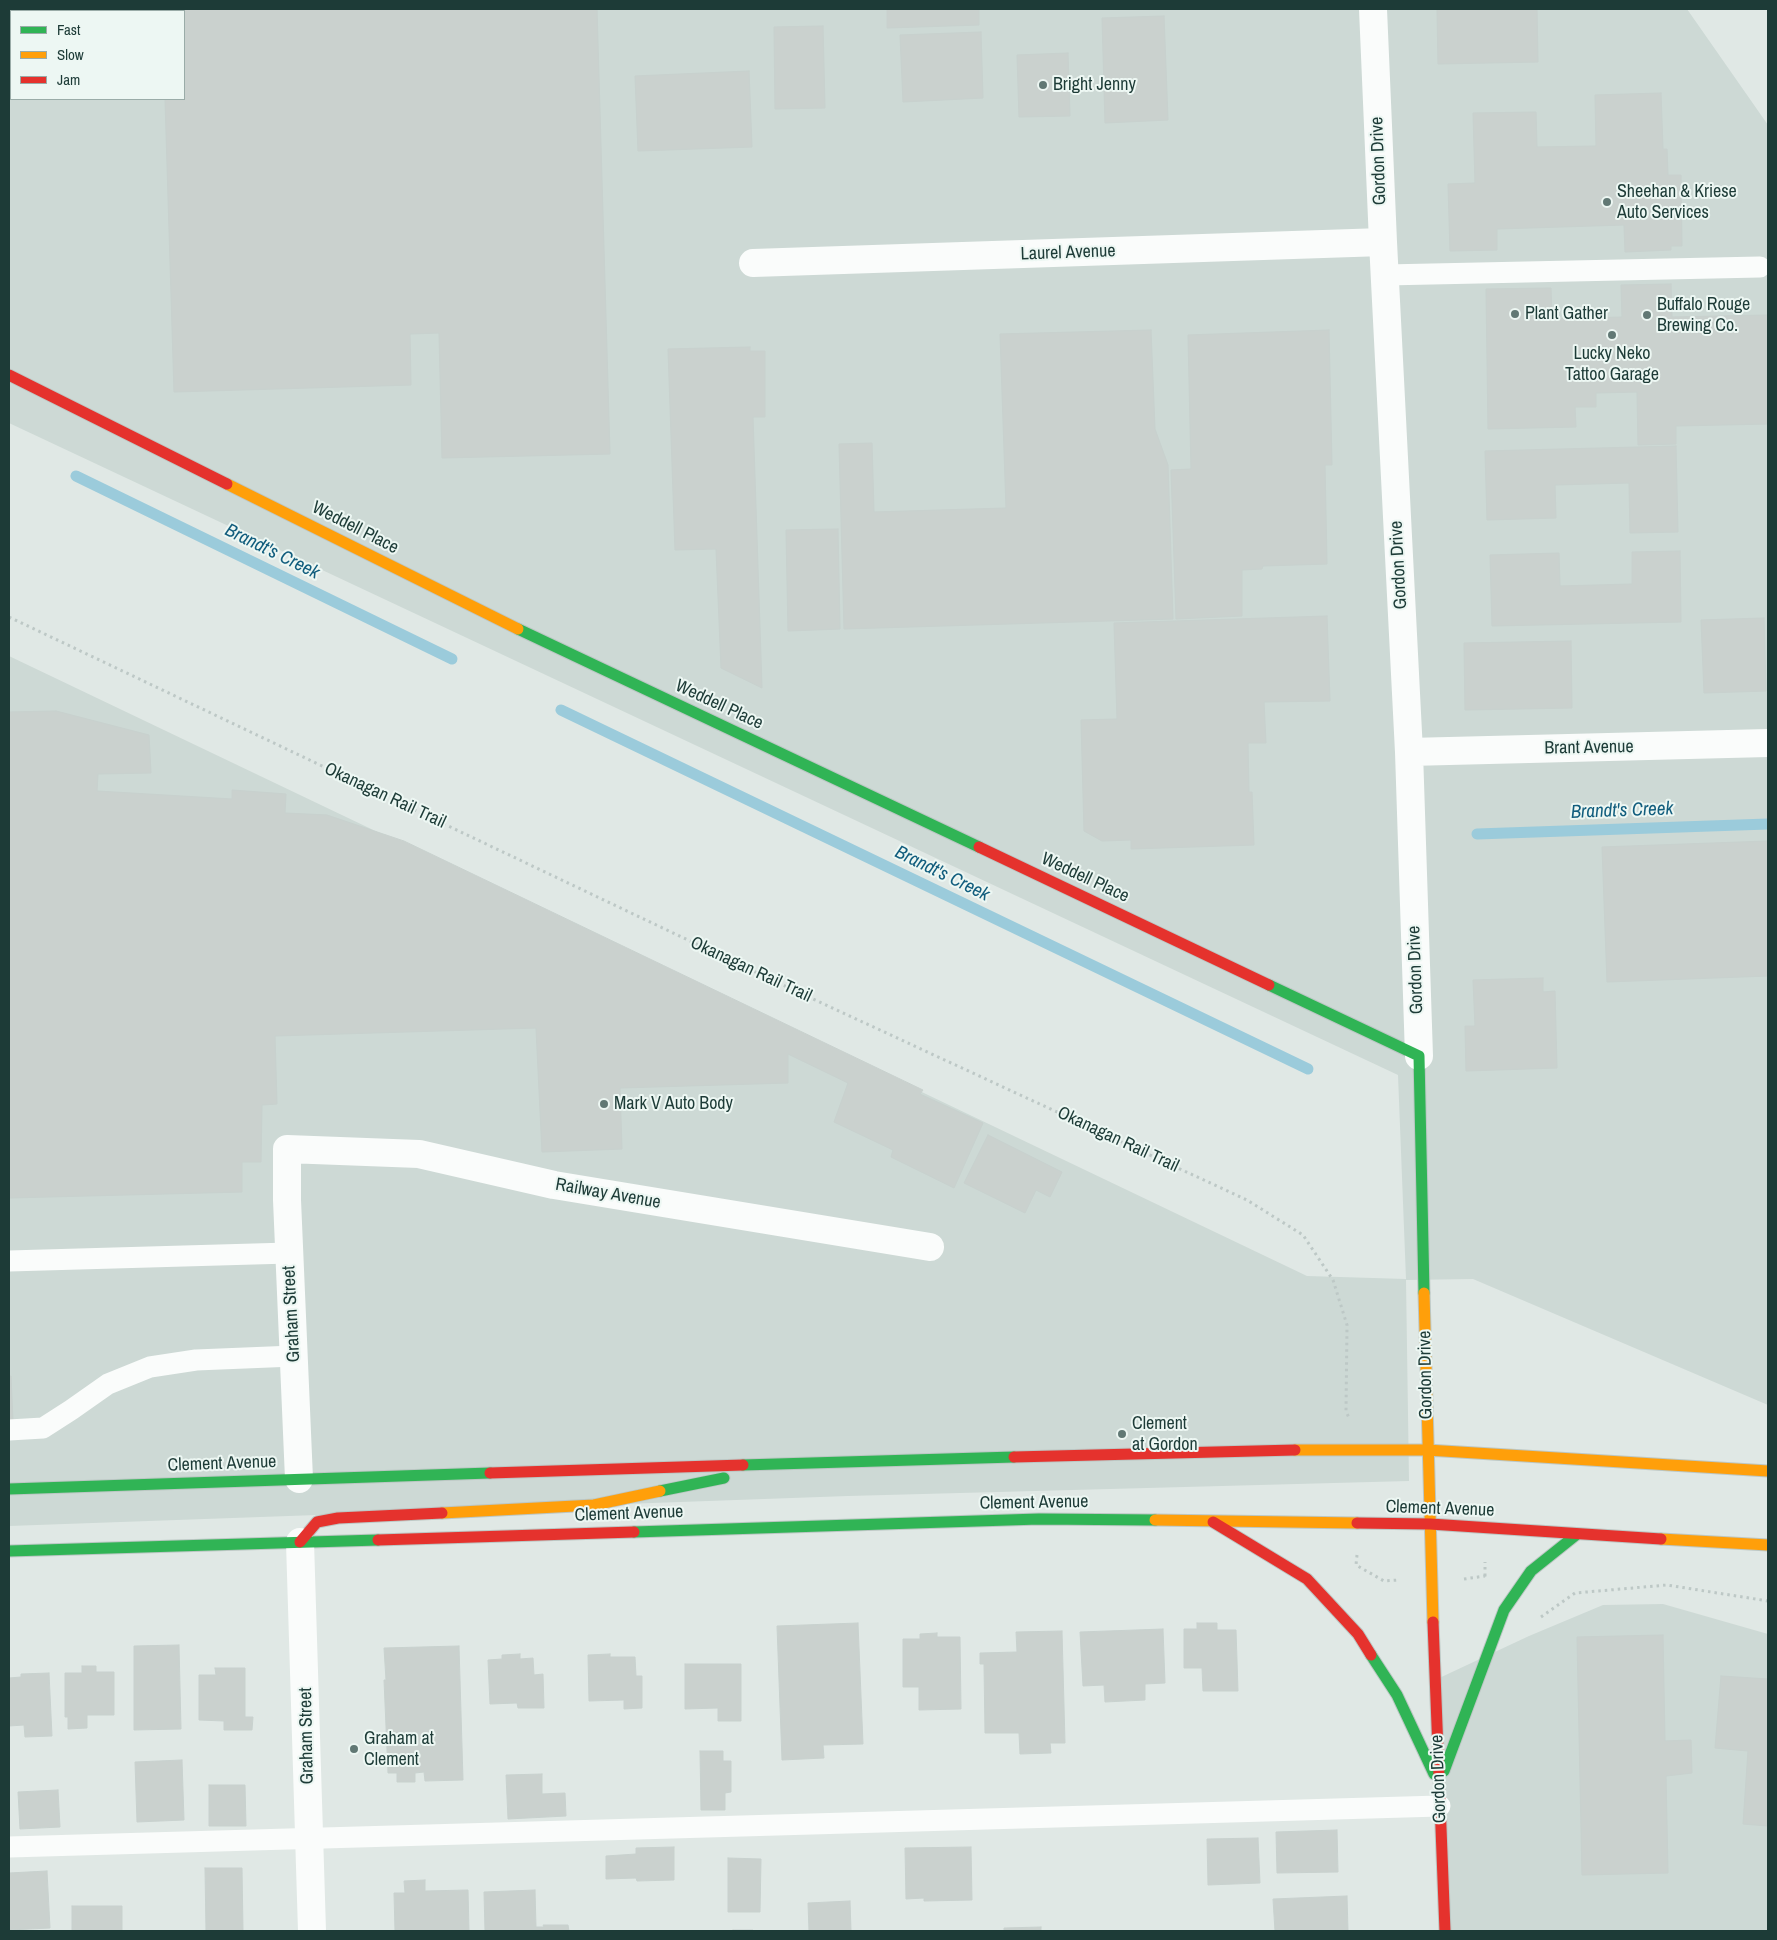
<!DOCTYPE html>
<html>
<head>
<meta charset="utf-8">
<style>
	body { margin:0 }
	#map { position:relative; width:1777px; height:1940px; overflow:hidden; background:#e0e8e5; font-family:"Archivo Narrow",sans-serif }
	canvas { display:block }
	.frame { position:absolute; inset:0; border:10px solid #1d3b37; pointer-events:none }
	.legend { position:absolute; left:10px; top:10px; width:175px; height:90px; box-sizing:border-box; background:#edf7f3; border:1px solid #9aaca8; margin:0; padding:6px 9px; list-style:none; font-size:15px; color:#1d3b37 }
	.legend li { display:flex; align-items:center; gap:10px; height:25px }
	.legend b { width:25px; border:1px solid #9aaca8 }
</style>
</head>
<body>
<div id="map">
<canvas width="1777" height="1940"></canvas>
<div class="frame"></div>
<ul class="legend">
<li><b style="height:6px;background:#30b455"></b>Fast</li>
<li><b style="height:6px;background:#ff9f0a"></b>Slow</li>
<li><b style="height:6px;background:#e5322d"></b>Jam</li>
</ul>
</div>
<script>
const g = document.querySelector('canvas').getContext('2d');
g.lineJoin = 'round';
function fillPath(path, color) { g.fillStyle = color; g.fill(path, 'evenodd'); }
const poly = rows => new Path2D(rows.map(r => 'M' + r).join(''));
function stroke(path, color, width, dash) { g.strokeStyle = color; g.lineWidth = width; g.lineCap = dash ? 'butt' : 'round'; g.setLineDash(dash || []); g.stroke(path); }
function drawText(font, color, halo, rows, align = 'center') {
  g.font = font + ' "Archivo Narrow",sans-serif'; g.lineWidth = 4; g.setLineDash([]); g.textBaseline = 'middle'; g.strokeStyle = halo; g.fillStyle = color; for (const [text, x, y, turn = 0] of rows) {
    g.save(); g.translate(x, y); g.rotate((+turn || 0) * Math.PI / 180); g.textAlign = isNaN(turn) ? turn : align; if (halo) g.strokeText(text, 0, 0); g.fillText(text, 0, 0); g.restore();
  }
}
const built = poly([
	[9,9,1687,9,1768,125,1768,1405,1473,1279,1406,1280,1409,1481,848,1496,9,1526,9,656,1307,1276,1406,1279,1398,1075,9,423],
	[11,11,184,11,184,99,11,99],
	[1663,1604,1768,1634,1768,1931,1445,1931,1435,1680,1529,1636,1603,1605]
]);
const stream = poly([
	[76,476,452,659],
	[561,710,1308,1069],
	[1477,834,1768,824]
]);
const building = poly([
	[9,9,597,9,610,454,442,458,439,333,410,334,411,385,174,392,165,99,184,99,184,11,11,11,11,41,9,41,9,9],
	[887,9,979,9,979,25,887,28,887,9],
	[1437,9,1537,9,1538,62,1438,64,1437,9],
	[1164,16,1168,120,1105,123,1102,18,1164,16],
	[823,26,825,108,775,109,774,27,823,26],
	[981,32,983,98,903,102,900,35,981,32],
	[1068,53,1070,116,1019,117,1017,55,1068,53],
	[749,71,752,147,638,151,635,76,749,71],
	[1661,93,1663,149,1667,149,1668,175,1681,175,1682,246,1671,246,1671,250,1625,252,1624,225,1497,229,1497,250,1450,251,1448,184,1475,183,1473,113,1536,112,1537,147,1596,146,1595,95,1661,93],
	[1671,284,1672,317,1768,315,1768,424,1676,426,1676,444,1638,445,1637,392,1596,393,1596,407,1575,407,1576,427,1488,429,1486,289,1551,288,1552,319,1622,317,1621,285,1671,284],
	[1151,330,1155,429,1168,465,1173,619,844,629,839,444,872,443,874,512,1006,508,1000,334,1151,330],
	[1329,330,1332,465,1325,465,1327,564,1263,566,1262,569,1242,570,1242,616,1176,619,1171,470,1191,469,1188,335,1329,330],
	[750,347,750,351,765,351,765,417,753,417,762,688,721,668,716,549,675,550,668,349,750,347],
	[1676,446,1678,532,1630,533,1629,483,1555,485,1556,518,1487,520,1485,451,1676,446],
	[838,529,840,629,788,631,786,530,838,529],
	[1680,551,1681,622,1492,626,1490,555,1559,553,1560,586,1632,584,1632,552,1680,551],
	[1327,616,1330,701,1264,702,1266,743,1248,743,1249,792,1252,792,1254,845,1131,849,1131,840,1102,841,1084,831,1081,720,1117,719,1114,623,1327,616],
	[1764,618,1766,691,1704,693,1701,620,1764,618],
	[1571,641,1572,708,1465,710,1464,643,1571,641],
	[56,711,149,735,151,773,98,774,97,791,232,799,232,790,286,794,285,813,327,815,404,841,923,1090,920,1094,983,1123,954,1188,891,1157,893,1150,834,1122,848,1083,788,1054,788,1083,620,1088,622,1149,542,1152,536,1028,275,1036,277,1104,262,1105,261,1162,242,1162,242,1192,9,1198,9,712,56,711],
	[1768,841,1768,976,1607,982,1602,847,1768,841],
	[1543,978,1543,992,1555,991,1557,1068,1466,1071,1465,1026,1475,1026,1473,980,1543,978],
	[988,1135,1062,1172,1050,1197,1036,1190,1025,1213,964,1183,988,1135],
	[9,1376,11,1376,13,1422,9,1422,9,1376],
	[858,1623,863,1744,823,1745,824,1758,782,1760,777,1626,858,1623],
	[1197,1623,1217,1623,1217,1630,1236,1630,1238,1691,1203,1691,1202,1668,1184,1668,1184,1629,1197,1629,1197,1623],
	[1163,1629,1165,1683,1145,1684,1145,1700,1105,1702,1104,1685,1083,1686,1080,1632,1163,1629],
	[1062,1631,1065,1743,1050,1743,1051,1753,1020,1754,1019,1733,985,1733,984,1664,980,1664,980,1653,1017,1652,1016,1632,1062,1631],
	[937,1633,937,1637,960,1637,961,1709,919,1710,919,1687,903,1687,903,1639,920,1639,920,1634,937,1633],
	[1663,1635,1665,1741,1691,1740,1692,1773,1666,1776,1668,1873,1582,1875,1577,1637,1663,1635],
	[179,1645,181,1729,134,1730,134,1646,179,1645],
	[459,1646,463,1780,425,1781,424,1772,415,1773,415,1782,397,1782,397,1773,388,1773,384,1680,386,1680,384,1648,459,1646],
	[520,1654,520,1659,533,1658,534,1675,543,1674,544,1708,518,1708,517,1703,490,1704,488,1660,502,1659,502,1655,520,1654],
	[610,1654,610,1657,635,1657,636,1676,642,1676,642,1708,624,1709,624,1700,589,1701,588,1655,610,1654],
	[685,1664,741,1664,741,1721,718,1721,718,1708,685,1709,685,1664],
	[82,1666,96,1666,96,1672,114,1672,114,1715,87,1715,87,1728,68,1729,68,1717,65,1717,65,1673,82,1673,82,1666],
	[215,1668,245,1668,245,1717,253,1717,252,1730,224,1730,224,1721,199,1720,199,1675,216,1675,215,1668],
	[49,1673,52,1736,25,1737,24,1725,9,1726,9,1678,21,1677,21,1674,49,1673],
	[1721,1676,1768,1679,1768,1826,1743,1824,1748,1751,1715,1748,1721,1676],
	[700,1751,723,1751,723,1761,731,1761,731,1792,725,1793,725,1810,701,1810,700,1751],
	[182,1760,184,1820,137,1822,135,1762,182,1760],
	[542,1774,542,1794,565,1793,566,1816,508,1819,506,1775,542,1774],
	[209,1785,245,1785,246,1826,209,1826,209,1785],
	[58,1790,60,1827,20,1829,18,1792,58,1790],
	[1337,1830,1338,1872,1277,1873,1276,1832,1337,1830],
	[1258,1838,1260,1883,1208,1885,1207,1839,1258,1838],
	[674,1847,674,1880,637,1881,636,1878,606,1879,606,1856,636,1854,636,1848,674,1847],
	[971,1847,972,1900,924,1901,924,1898,906,1899,905,1848,971,1847],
	[728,1858,761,1859,760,1912,728,1912,728,1858],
	[205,1868,242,1868,243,1931,206,1931,205,1868],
	[47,1871,50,1928,9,1930,9,1873,47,1871],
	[425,1880,425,1891,468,1890,469,1931,395,1931,394,1893,405,1893,404,1881,425,1880],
	[535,1890,536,1927,544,1927,543,1925,568,1925,569,1931,485,1931,484,1892,535,1890],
	[1347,1896,1348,1931,1275,1931,1273,1899,1347,1896],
	[850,1901,851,1931,809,1931,808,1903,850,1901],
	[72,1906,122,1906,122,1931,72,1931,72,1906],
	[1041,1927,1041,1931,1004,1931,1004,1928,1041,1927],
	[733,1930,753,1930,753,1931,733,1931,733,1930]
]);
const path = poly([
	[9,617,772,980,1247,1200,1303,1235,1333,1280,1347,1325,1346,1411,1349,1418],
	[1357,1555,1356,1565,1384,1581,1398,1580],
	[1485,1576,1485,1562],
	[1464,1579,1485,1576,1486,1579],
	[1541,1617,1575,1593,1667,1585,1768,1601]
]);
const lane = poly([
	[1385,275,1760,267],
	[9,1261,289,1253],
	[9,1430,43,1428,71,1410,108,1384,150,1367,196,1360,294,1356],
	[9,1847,1440,1806]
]);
const street = poly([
	[1373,9,1383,242,1409,752,1419,1056],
	[753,263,1383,242],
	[1409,752,1768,743],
	[299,1479,287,1200,287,1149,419,1154,554,1185,930,1247],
	[300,1542,312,1931]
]);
const fast = poly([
	[518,629,979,847],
	[1269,985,1419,1056,1424,1293],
	[743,1465,1014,1457],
	[9,1489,490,1473],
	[660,1491,724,1478],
	[634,1532,1039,1519,1155,1520],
	[9,1551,378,1540],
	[1371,1655,1397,1695,1434,1774],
	[1444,1771,1504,1610,1531,1571,1576,1535]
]);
const slow = poly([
	[227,484,518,629],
	[1424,1293,1433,1622],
	[1295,1450,1427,1450,1768,1471],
	[442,1513,594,1505,660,1491],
	[1155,1520,1357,1523],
	[1661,1539,1768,1545]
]);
const jam = poly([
	[9,375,227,484],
	[979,847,1269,985],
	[1014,1457,1295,1450],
	[490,1473,743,1465],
	[1213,1522,1307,1579,1358,1634,1371,1655],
	[1357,1523,1430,1524,1661,1539],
	[378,1540,634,1532],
	[300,1542,317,1522,338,1518,442,1513],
	[1433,1622,1445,1931]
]);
const markers = [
	[1043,85,5,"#617874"],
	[1607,202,5,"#617874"],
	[1515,314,5,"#617874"],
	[1647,315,5,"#617874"],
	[1612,335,5,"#617874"],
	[604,1104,5,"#617874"],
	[1122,1434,5,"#617874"],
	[354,1749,5,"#617874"]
];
const poiNames = [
	["Bright Jenny",1053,85],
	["Sheehan & Kriese",1617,192],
	["Auto Services",1617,213],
	["Buffalo Rouge",1657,305],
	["Brewing Co.",1657,326],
	["Plant Gather",1525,314],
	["Lucky Neko",1612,354,"center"],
	["Tattoo Garage",1612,375,"center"],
	["Mark V Auto Body",614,1104],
	["Clement",1132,1424],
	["at Gordon",1132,1445],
	["Graham at",364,1739],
	["Clement",364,1760]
];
const streetNames = [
	["Gordon Drive",1379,161,-92],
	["Laurel Avenue",1068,253,-2],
	["Weddell Place",355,528,27],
	["Gordon Drive",1399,565,-93],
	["Weddell Place",719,705,25],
	["Brant Avenue",1589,748,-1],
	["Okanagan Rail Trail",385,796,25],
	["Weddell Place",1085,878,25],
	["Okanagan Rail Trail",751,970,25],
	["Gordon Drive",1416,970,-92],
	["Okanagan Rail Trail",1118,1140,25],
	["Railway Avenue",608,1194,10],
	["Graham Street",292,1314,-93],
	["Gordon Drive",1426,1375,-91],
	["Clement Avenue",222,1464,-2],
	["Clement Avenue",1034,1503,-1],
	["Clement Avenue",1440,1509,2],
	["Clement Avenue",629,1514,-2],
	["Graham Street",307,1736,-91],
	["Gordon Drive",1439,1779,-92]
];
const waterNames = [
	["Brandt's Creek",272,552,26],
	["Brandt's Creek",1622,811,-2],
	["Brandt's Creek",942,874,26]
];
fillPath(built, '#cdd9d5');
stroke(stream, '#9bcbdb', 11);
fillPath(building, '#cad1ce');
stroke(building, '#c8d1ce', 1);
stroke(fast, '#bcc7c4', 13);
stroke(slow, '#bcc7c4', 13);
stroke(jam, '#bcc7c4', 13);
stroke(path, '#bdc8c6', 3, [2.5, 4]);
stroke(lane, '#fafcfb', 21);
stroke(street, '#fafcfb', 28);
stroke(fast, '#30b455', 11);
stroke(slow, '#ff9f0a', 11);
stroke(jam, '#e5322d', 11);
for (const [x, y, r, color] of markers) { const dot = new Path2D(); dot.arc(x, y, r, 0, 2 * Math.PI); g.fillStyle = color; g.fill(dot); stroke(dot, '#edf7f3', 2); }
drawText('18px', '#1d3b37', '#edf7f3', poiNames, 'left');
drawText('18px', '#1d3b37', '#edf7f3', streetNames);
drawText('italic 19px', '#115d7d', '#edf7f3', waterNames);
</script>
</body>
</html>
